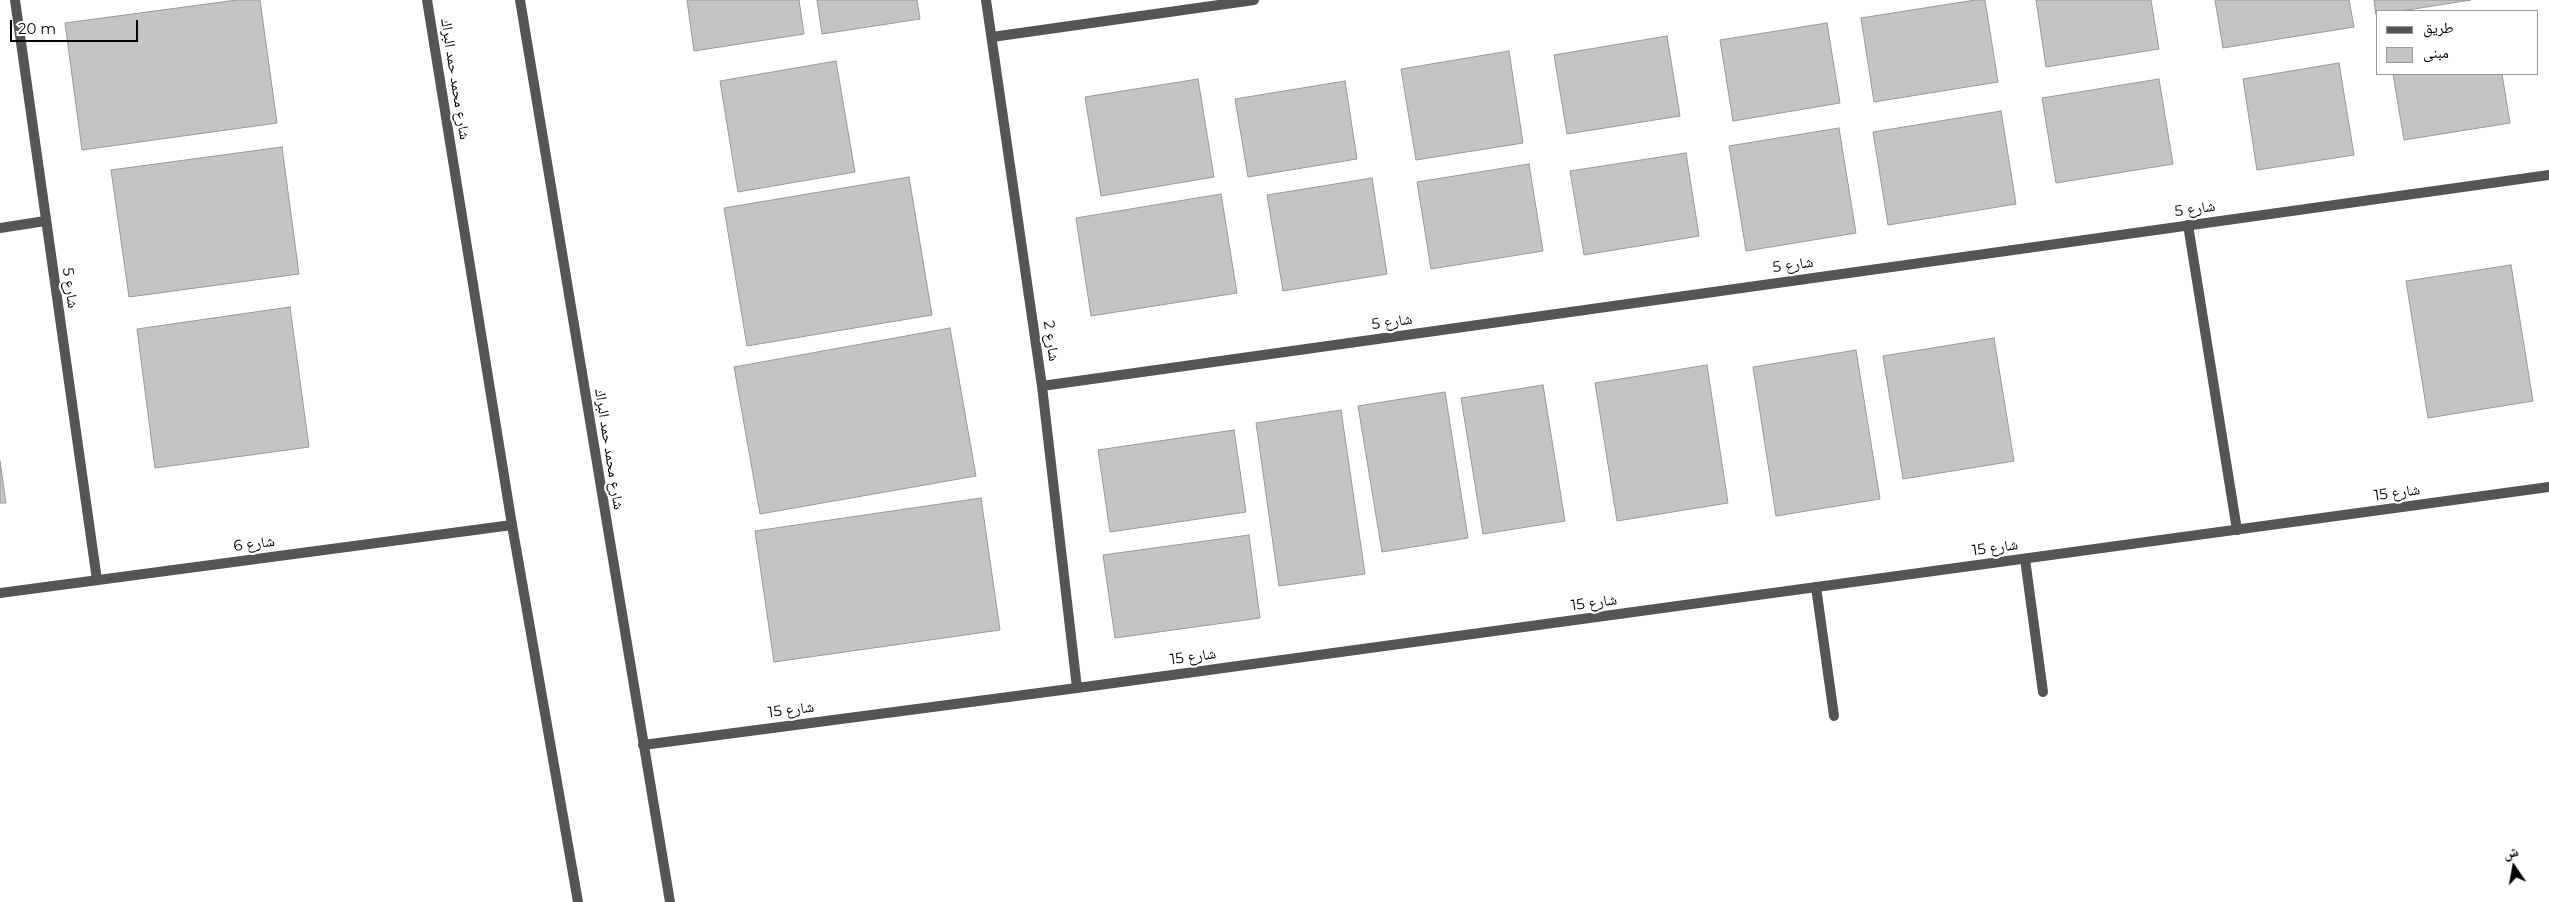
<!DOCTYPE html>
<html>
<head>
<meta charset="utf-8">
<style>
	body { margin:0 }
	#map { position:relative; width:2549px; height:902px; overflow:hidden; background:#fff; font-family:Montserrat,"Noto Naskh Arabic",sans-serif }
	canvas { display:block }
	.legend { position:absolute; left:2376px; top:10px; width:162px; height:65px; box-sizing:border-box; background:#fff; border:1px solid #999; margin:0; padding:6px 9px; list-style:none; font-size:15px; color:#000 }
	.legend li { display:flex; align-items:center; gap:10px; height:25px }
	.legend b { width:25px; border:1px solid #999 }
	.north { position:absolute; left:2489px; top:842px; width:50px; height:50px; -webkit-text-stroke:4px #fff; paint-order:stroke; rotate:348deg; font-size:14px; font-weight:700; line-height:20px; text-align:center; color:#000 }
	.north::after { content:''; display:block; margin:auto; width:18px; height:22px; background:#000; clip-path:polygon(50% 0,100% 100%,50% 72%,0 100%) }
	.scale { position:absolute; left:10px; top:20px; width:128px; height:22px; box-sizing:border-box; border:2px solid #000; border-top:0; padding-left:6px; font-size:15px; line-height:18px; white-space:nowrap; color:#000; -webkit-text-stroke:4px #fff; paint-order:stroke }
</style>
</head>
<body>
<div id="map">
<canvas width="2549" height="902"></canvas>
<ul class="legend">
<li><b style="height:6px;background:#555"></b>طريق</li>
<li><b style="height:14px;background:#c4c4c4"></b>مبنى</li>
</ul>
<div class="north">ش</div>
<div class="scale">20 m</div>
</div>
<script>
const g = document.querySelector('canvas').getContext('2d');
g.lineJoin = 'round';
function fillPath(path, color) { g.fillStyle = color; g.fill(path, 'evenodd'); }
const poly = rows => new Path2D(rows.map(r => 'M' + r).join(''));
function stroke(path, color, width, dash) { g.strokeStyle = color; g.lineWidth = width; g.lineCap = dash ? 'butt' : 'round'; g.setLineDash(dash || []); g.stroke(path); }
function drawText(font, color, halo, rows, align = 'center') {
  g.font = font + ' Montserrat,"Noto Naskh Arabic",sans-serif'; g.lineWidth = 4.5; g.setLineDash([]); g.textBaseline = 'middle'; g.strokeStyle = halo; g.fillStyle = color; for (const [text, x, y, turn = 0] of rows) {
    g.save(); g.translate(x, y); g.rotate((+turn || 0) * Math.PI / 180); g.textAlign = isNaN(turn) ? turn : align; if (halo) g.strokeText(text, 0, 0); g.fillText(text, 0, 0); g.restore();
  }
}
const building = poly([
	[237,0,260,0,277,123,82,150,65,23,237,0],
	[687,0,799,0,804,34,694,51,687,0],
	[817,0,917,0,920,19,822,34,817,0],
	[1975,0,1985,0,1998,82,1874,102,1861,18,1975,0],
	[2036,0,2151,0,2159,49,2046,67,2036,0],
	[2215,0,2349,0,2354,27,2223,48,2215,0],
	[2374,0,2471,0,2401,11,2378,11,2376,15,2374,0],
	[1827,23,1840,103,1733,121,1720,40,1827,23],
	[1667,36,1680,116,1567,134,1554,55,1667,36],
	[1509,51,1523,143,1416,160,1401,69,1509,51],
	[836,61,855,172,738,192,720,81,836,61],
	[2339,63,2354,155,2257,170,2243,79,2339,63],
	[2393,74,2502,74,2510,123,2404,140,2393,74],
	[1198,79,1214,177,1101,196,1085,97,1198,79],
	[2159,79,2173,164,2056,183,2042,98,2159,79],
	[1345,81,1357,159,1248,177,1235,99,1345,81],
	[2001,111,2016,204,1888,225,1873,132,2001,111],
	[1839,128,1856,233,1746,251,1729,146,1839,128],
	[282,147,299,274,129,297,111,170,282,147],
	[1686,153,1699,236,1584,255,1570,171,1686,153],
	[1529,164,1543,251,1431,269,1417,182,1529,164],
	[909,177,932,315,747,346,724,208,909,177],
	[1372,178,1387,274,1283,291,1267,195,1372,178],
	[1221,194,1237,293,1091,316,1076,218,1221,194],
	[2511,265,2533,401,2428,418,2406,281,2511,265],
	[290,307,309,447,155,468,137,329,290,307],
	[950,328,976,476,760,514,734,367,950,328],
	[1994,338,2014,461,1903,479,1883,356,1994,338],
	[1856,350,1880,499,1776,516,1753,367,1856,350],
	[1707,365,1728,503,1617,521,1595,383,1707,365],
	[1543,385,1565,521,1483,534,1461,398,1543,385],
	[1445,392,1468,538,1382,552,1358,406,1445,392],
	[1341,410,1365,574,1279,586,1256,423,1341,410],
	[1234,430,1246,512,1110,532,1098,450,1234,430],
	[0,461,6,503,0,503,0,461],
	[981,498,1000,630,774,662,755,531,981,498],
	[1249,535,1260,618,1115,638,1103,555,1249,535]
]);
const service = poly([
	[2188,225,2237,530],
	[2025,559,2043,692],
	[1816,587,1834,716]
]);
const minor = poly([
	[15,0,97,580],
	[986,0,1042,386,1077,688],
	[992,37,1254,0],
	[0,228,45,221],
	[1042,386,2549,175],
	[0,593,512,525],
	[643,745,1077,688,2549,487]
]);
const tertiary = poly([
	[427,0,512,525,578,902],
	[520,0,670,902]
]);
const streetNames = [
	["شارع محمد حمد البراك",455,79,81],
	["شارع 5",2195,209,-8],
	["شارع 5",1793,265,-8],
	["شارع 5",70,288,82],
	["شارع 5",1392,322,-8],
	["شارع 2",1051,341,82],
	["شارع محمد حمد البراك",609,449,81],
	["شارع 15",2397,493,-8],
	["شارع 6",254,544,-7],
	["شارع 15",1995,548,-8],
	["شارع 15",1594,603,-8],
	["شارع 15",1193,657,-8],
	["شارع 15",791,710,-7]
];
fillPath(building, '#c4c4c4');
stroke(building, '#999', 1);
stroke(service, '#555', 10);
stroke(minor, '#555', 10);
stroke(tertiary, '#555', 10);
drawText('15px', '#000', '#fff', streetNames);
</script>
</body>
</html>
